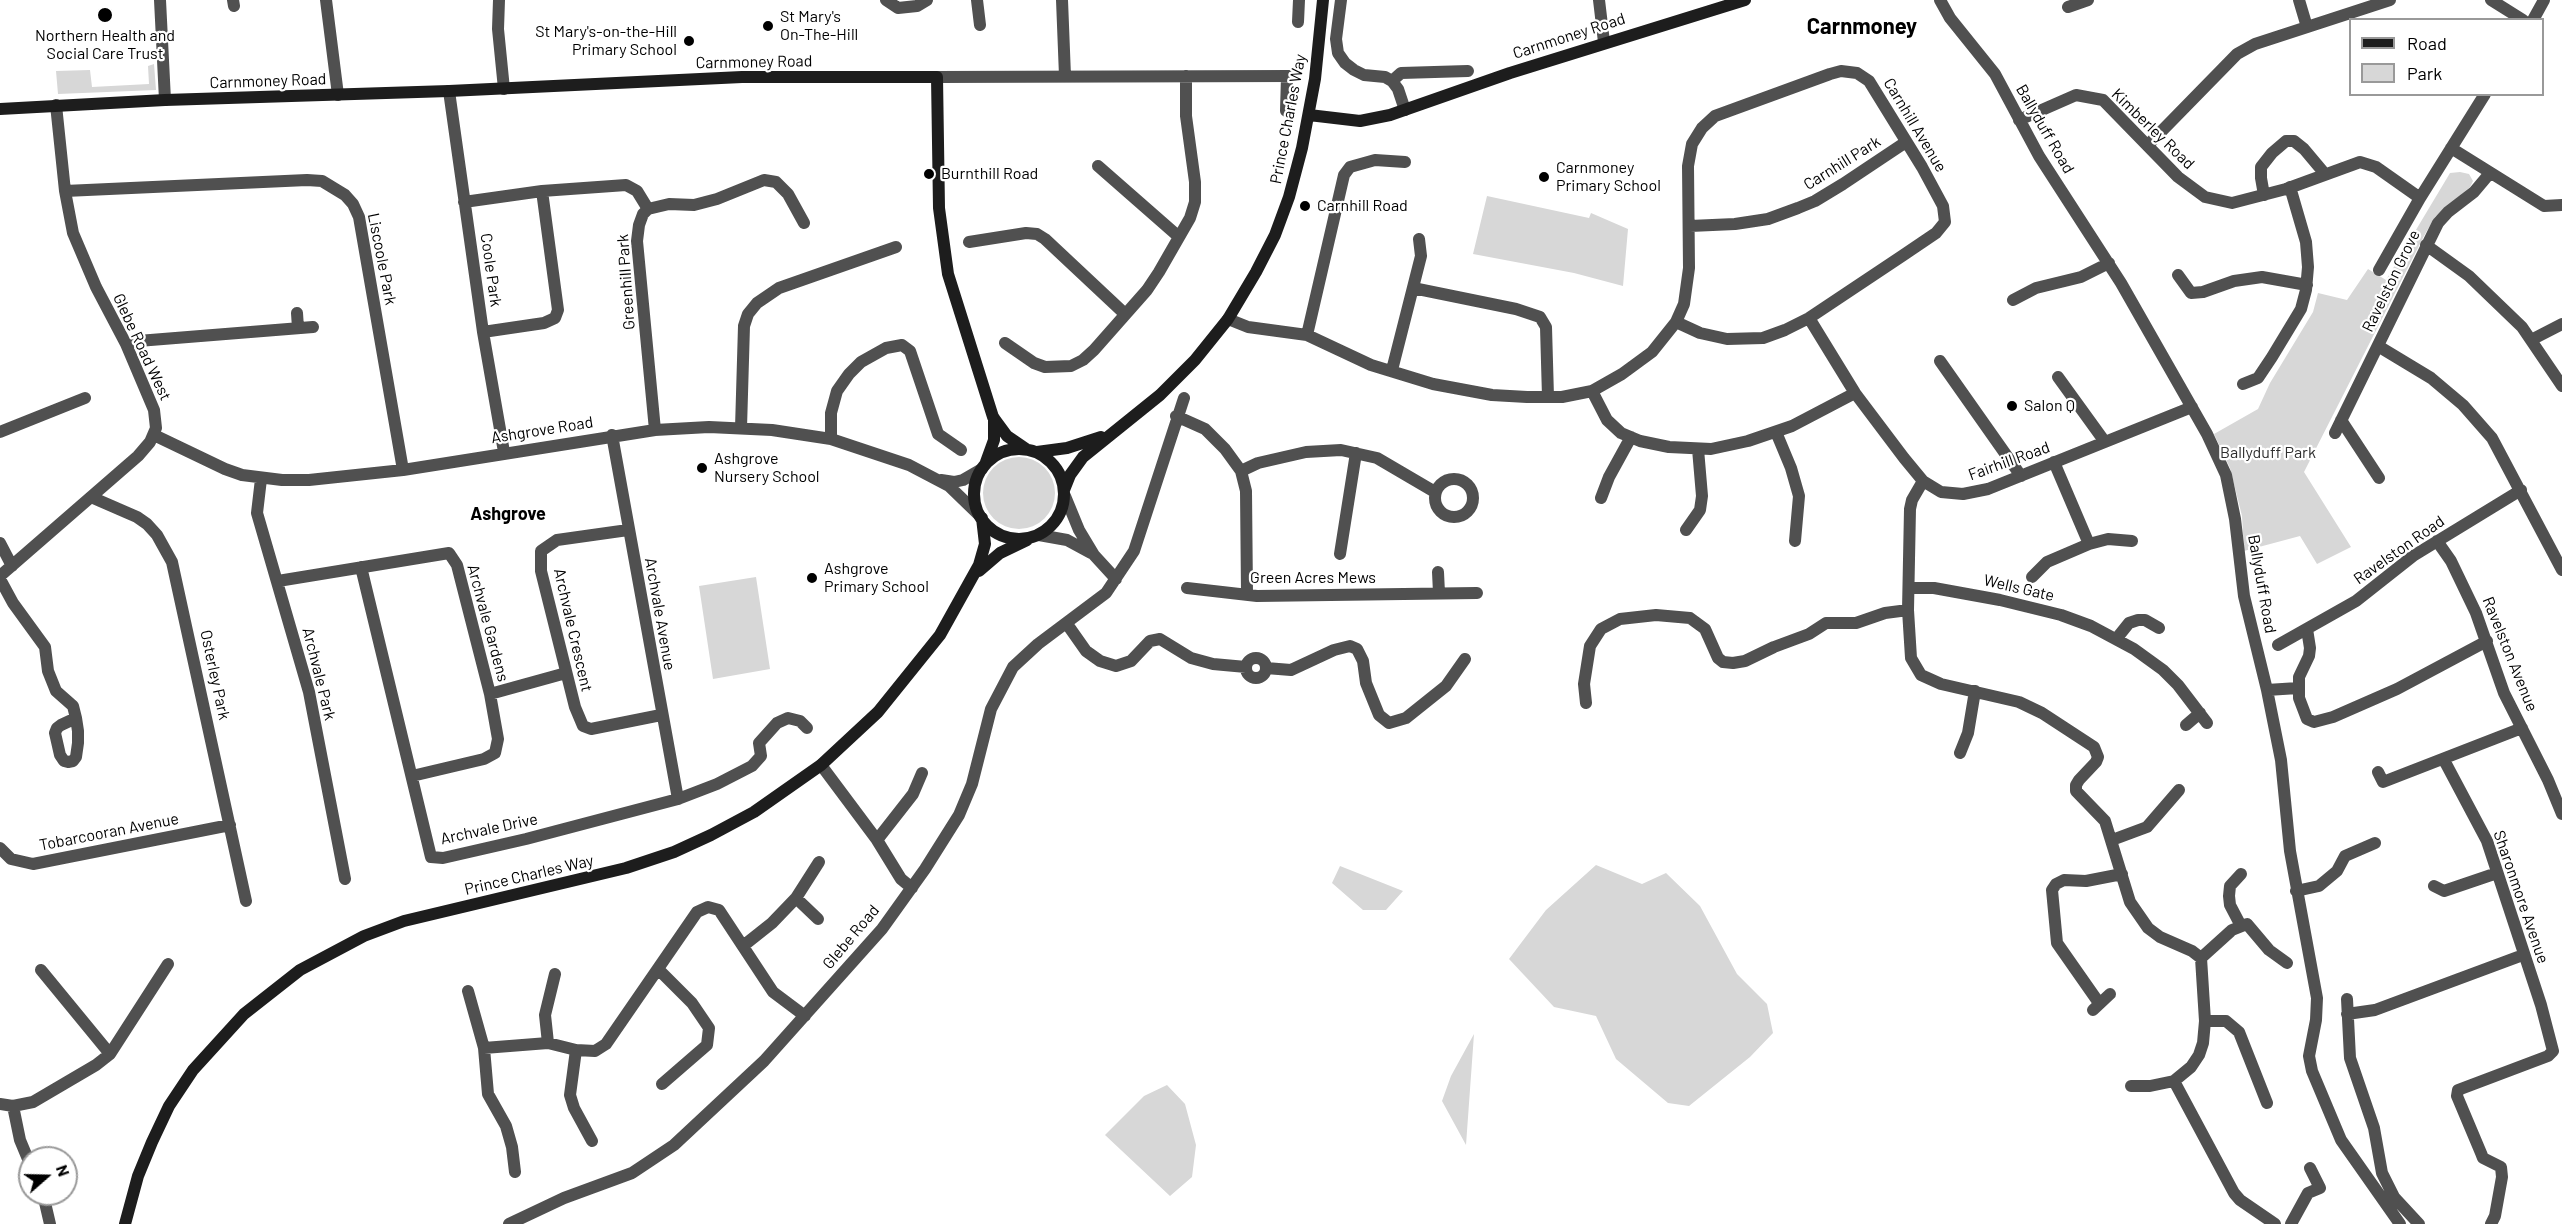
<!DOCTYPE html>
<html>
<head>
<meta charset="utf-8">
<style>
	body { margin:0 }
	#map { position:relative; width:2562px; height:1224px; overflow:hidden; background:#fff; font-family:Barlow,sans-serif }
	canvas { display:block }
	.legend { position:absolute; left:2349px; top:18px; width:195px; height:78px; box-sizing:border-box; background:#fff; border:2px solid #999; margin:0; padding:8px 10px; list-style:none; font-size:18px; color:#000 }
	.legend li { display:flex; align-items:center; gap:12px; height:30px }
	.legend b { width:30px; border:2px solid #999 }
	.north { position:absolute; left:18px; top:1146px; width:60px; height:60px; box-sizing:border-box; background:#fff; border:2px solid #999; border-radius:50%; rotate:70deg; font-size:16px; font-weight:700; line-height:24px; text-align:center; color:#000 }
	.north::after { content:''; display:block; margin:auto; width:21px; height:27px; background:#000; clip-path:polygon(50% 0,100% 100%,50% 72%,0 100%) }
</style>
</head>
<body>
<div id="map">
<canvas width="2562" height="1224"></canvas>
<ul class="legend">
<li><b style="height:8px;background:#1d1d1d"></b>Road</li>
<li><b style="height:16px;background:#d7d7d7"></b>Park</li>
</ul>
<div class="north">N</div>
</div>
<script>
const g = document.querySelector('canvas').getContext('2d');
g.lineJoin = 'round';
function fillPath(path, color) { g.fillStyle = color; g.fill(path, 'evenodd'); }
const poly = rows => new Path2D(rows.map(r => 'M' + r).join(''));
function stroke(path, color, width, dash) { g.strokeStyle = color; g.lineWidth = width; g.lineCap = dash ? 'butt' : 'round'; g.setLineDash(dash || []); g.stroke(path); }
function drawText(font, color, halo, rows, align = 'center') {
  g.font = font + ' Barlow,sans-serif'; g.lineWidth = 4.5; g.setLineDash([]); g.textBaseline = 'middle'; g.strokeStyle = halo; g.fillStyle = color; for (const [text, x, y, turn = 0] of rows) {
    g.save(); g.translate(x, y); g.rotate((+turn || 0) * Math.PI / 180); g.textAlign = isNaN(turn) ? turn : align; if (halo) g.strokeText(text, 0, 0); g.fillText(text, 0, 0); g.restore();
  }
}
const green = poly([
	[154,64,156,90,58,94,56,71,90,70,92,87,149,84,148,66],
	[2460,172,2469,174,2473,181,2470,187,2435,217,2424,236,2304,472,2351,547,2317,564,2300,536,2244,551,2242,516,2230,468,2214,434,2258,409,2270,383,2313,312,2318,293,2347,300,2368,269,2386,280,2450,173],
	[1487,196,1589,218,1591,213,1628,229,1623,286,1574,273,1473,254],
	'983 493a36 36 0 1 1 72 0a36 36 0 1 1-72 0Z',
	[756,577,770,669,713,679,699,586],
	[1596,865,1642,884,1666,873,1700,906,1737,974,1767,1004,1773,1033,1750,1057,1689,1106,1668,1103,1616,1059,1596,1016,1554,1007,1509,959,1546,910],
	[1340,866,1403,891,1386,910,1363,910,1332,883],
	[1474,1034,1466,1145,1442,1101,1451,1076],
	[1167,1085,1185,1104,1196,1145,1192,1177,1170,1196,1105,1135,1144,1096]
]);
const street = poly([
	[160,0,165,100],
	[233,0,234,6],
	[326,0,338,95],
	[499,0,498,29,504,89],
	[886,0,898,8,917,6,927,0],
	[977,0,980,25],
	[1062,0,1065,76],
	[1341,0,1336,39,1338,53,1345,63,1354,70,1364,75,1385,77,1392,81,1398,89,1405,110],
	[1599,0,1604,42],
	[1940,0,1950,18,1995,74,2039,156,2121,283,2207,434,2226,475,2235,519,2244,596,2267,690,2281,760,2290,851,2317,998,2316,1020,2309,1056,2312,1071,2341,1140,2400,1224],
	[2299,0,2307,27],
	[2491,0,2523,20],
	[2068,7,2088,0],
	[2533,20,2544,0],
	[1298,22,1299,0],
	[937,77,1293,76],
	[1392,81,1401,73,1468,71],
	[449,91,483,332,504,452],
	[1286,111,1287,76],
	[2019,120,2076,95,2103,100,2178,177,2205,197,2232,203,2286,189,2360,162,2376,167,2420,198],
	[2148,145,2237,54,2255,44,2390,0],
	[2451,148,2544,206,2562,205],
	[1098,166,1179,237],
	[65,191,307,180,322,181,345,195,353,204,359,217,403,470],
	[2264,195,2261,178,2261,167,2272,153,2286,141,2294,141,2304,149,2325,174],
	[464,202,542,191,626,185,637,191,648,209],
	[1690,226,1735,224,1768,219,1798,208,1815,201,1843,184,1906,142],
	[969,242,1026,233,1037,234,1045,239,1125,314],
	[2426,245,2469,276,2522,327,2562,386],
	[2379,270,2420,198,2485,94],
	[2178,275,2191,293,2203,292,2234,281,2262,277,2307,285],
	[1413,288,1516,309,1540,317,1546,327,1548,397],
	[2013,300,2036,288,2081,277,2109,263],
	[297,313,298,328],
	[1809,318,1855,393,1904,458,1923,481,1941,492,1963,494,1988,489,2192,407],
	[1228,319,1248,327,1307,335,1371,365,1433,384,1492,395,1527,397,1562,397,1592,391,1622,374,1652,352,1676,322,1684,304,1689,268,1688,166,1692,144,1702,128,1715,116,1830,74,1841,71,1857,73,1869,81,1922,167,1943,206,1945,222,1936,233,1902,256,1809,318,1785,330,1763,338,1727,339,1700,333,1676,322],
	[483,332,544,323,555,318,558,310,542,191],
	[1307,335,1344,175,1350,167,1375,160,1405,162],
	[2531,340,2562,324],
	[1005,343,1034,363,1045,367,1071,366,1083,360,1094,350,1147,290,1159,272,1190,218,1195,202,1195,182,1186,116,1186,76],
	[126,344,138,341,313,327],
	[2378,346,2431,378,2463,405,2492,438,2562,570],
	[1940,361,2021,476],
	[1392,370,1421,256,1419,239],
	[2058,377,2105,442],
	[2243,384,2258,378,2272,357,2301,309,2306,290,2308,267,2306,242,2290,187],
	[1592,391,1607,420,1621,433,1640,441,1669,447,1711,449,1748,441,1792,426,1855,393],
	[1176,416,1205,429,1225,449,1241,471,1246,491,1247,594],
	[2341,420,2379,478],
	[741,428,744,326,748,314,757,303,779,288,896,247],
	[655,430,637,241,639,225,643,214,648,209,669,204,694,205,717,199,764,180,776,182,788,194,804,223],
	[0,432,85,398],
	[1776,432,1791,468,1799,496,1795,541],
	[2335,433,2438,223,2448,212,2474,192,2490,173],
	[154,435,225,469,242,475,282,480,309,480,403,470,655,430,709,427,772,430,831,439,909,465,949,486,980,516],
	[612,435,678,799],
	[831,439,831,413,837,391,849,374,861,362,886,348,902,345,910,351,938,434,961,450],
	[2054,462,2089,544],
	[1241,471,1258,463,1306,452,1341,450,1377,458,1435,492],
	'1435 498a19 19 0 1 1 38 0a19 19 0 1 1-38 0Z',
	[261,479,257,513,309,692,345,879],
	[941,480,954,482,963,480,982,469],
	[1065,496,1079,530,1094,555,1116,579],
	[91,497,137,517,147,524,157,535,172,562,246,901],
	[1601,498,1609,477,1631,437],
	[628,530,557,540,541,551,541,571,575,707,583,726,591,729,661,715],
	[1686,530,1700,510,1702,496,1698,449],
	[1039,535,1067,540,1091,553],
	[2437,541,2451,561,2476,613,2504,693,2548,780,2562,814],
	[0,543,12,566],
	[1340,554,1356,453],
	[361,567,431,857,443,858,526,839,678,799,717,784,752,766,761,756,759,743,777,723,788,718,800,721,807,728],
	[1438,572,1439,593],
	[0,576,138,456,150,442,156,428,154,410,126,344,96,287,73,233,65,191,56,105],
	[2032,577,2047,562,2089,544,2108,539,2132,541],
	[0,579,13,603,45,647,48,671,56,691,73,706,76,718,78,731,78,743,76,757,73,761,68,762,64,761,60,755,55,733,57,728,61,725,76,718],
	[278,581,449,553,457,565,490,694,498,739,495,753,484,759,412,776],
	[1187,588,1257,596,1477,593],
	[1909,588,1934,588,2000,600,2061,615,2091,626,2134,649,2163,670,2178,685,2207,723],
	[1908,610,1911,658,1921,675,1941,684,2019,702,2042,713,2094,747,2098,757,2096,762,2079,780,2076,785,2076,791,2105,821,2130,902,2148,928,2160,937,2192,951,2201,958,2205,1021,2203,1043,2199,1055,2191,1067,2174,1081,2150,1086,2131,1086],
	[1067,624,1086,651,1100,661,1116,666,1131,661,1150,641,1160,639,1191,658,1213,664,1246,667],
	[2307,629,2310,648,2309,656,2299,677,2299,698,2307,719,2314,722,2333,717,2397,689,2487,641],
	[2117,638,2129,623,2138,620,2145,620,2159,628],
	[2278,645,2356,601,2413,556,2521,490],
	'1246 668a10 10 0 1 1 20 0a10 10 0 1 1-20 0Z',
	[1266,668,1291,670,1334,650,1350,646,1357,649,1363,661,1366,683,1379,715,1389,723,1406,718,1446,686,1465,659],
	[2267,690,2298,688],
	[490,694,566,673],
	[1586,703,1584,684,1590,646,1601,629,1620,619,1656,615,1690,618,1705,629,1718,658,1723,662,1733,663,1745,661,1774,647,1809,634,1826,623,1856,623,1885,613,1908,610,1910,509,1912,500,1923,481],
	[2186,725,2200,713],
	[1960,753,1968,733,1975,691],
	[2444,760,2487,841,2541,1005,2553,1051,2548,1056,2458,1090,2457,1096,2481,1153,2483,1158,2501,1167,2502,1177,2495,1216,2491,1224],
	[821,765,877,840,901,879,912,888],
	[2378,772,2383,782,2522,728],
	[877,840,913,794,922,773],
	[2112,840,2147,827,2179,790],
	[0,848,11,859,33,864,230,825],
	[2241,874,2230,886,2229,896,2230,905,2241,926],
	[2434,886,2444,891,2497,873],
	[2296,891,2319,886,2337,871,2345,856,2375,843],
	[796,898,818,919],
	[743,946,772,923,796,898,819,862],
	[2201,958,2232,930,2247,924,2269,950,2287,963],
	[41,970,110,1054],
	[659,970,692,1003,709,1028,707,1045,662,1084],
	[468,991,484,1048,488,1094,506,1126,512,1147,515,1172],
	[2347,999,2350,1058,2374,1128,2382,1173,2394,1197,2419,1224],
	[2099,1003,2057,943,2052,890,2056,884,2064,880,2086,881,2122,874],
	[2093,1010,2110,994],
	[2347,1014,2375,1010,2523,955],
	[2205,1021,2226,1021,2239,1032,2267,1103],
	[548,1043,545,1015,555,974],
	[484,1048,548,1043,576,1050,595,1051,606,1044,697,912,708,907,719,910,773,992,805,1016],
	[576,1050,570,1095,574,1108,592,1141],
	[2174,1081,2234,1193,2240,1200,2275,1224],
	[0,1104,13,1106,20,1140,30,1164],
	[13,1106,33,1102,96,1065,110,1054,168,964],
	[43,1194,50,1224],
	[509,1224,564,1198,632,1173,674,1145,764,1061,882,929,925,869,959,815,972,784,991,709,1013,667,1038,644,1106,593,1134,551,1184,398],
	[2291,1224,2308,1193,2320,1188,2310,1168]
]);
const secondary = poly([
	[0,109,165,100,449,91,742,77,937,77,939,208,948,274,993,417,1007,436,1026,449],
	[1309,115,1360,121,1390,115,1510,73,1745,0],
	'974 494a45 45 0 1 1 90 0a45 45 0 1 1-90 0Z',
	[1037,452,1067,448,1101,437],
	[986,462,994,440,994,418],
	[1064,490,1070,475,1083,457,1160,395,1195,360,1228,319,1256,272,1275,235,1289,197,1302,148,1315,79,1323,0],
	[979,571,1000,553,1027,540],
	[125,1224,138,1176,152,1142,169,1106,193,1070,244,1014,300,970,364,936,404,921,626,868,674,852,711,835,754,812,821,765,878,712,940,635,979,565,985,544,982,518]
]);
const markers = [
	[105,15,8,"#000"],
	[768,26,6,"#000"],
	[689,41,6,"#000"],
	[929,174,6,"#000"],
	[1544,177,6,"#000"],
	[1305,206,6,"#000"],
	[2012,406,6,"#000"],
	[702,468,6,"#000"],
	[812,578,6,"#000"]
];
const poiNames = [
	["St Mary's",780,17],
	["On-The-Hill",780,35],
	["St Mary's-on-the-Hill",677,32,"right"],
	["Primary School",677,50,"right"],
	["Northern Health and",105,36,"center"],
	["Social Care Trust",105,54,"center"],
	["Carnmoney",1556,168],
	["Primary School",1556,186],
	["Burnthill Road",941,174],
	["Carnhill Road",1317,206],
	["Salon Q",2024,406],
	["Ashgrove",714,459],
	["Nursery School",714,477],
	["Ashgrove",824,569],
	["Primary School",824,587]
];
const streetNames = [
	["Carnmoney Road",1569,36,-18],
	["Carnmoney Road",754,62,-1],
	["Carnmoney Road",268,81,-2],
	["Prince Charles Way",1288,119,-79],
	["Carnhill Avenue",1915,125,59],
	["Ballyduff Road",2045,129,60],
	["Kimberley Road",2153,129,44],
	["Carnhill Park",1842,163,-32],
	["Liscoole Park",382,259,79],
	["Coole Park",491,270,82],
	["Ravelston Grove",2391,281,-64],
	["Greenhill Park",626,282,-94],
	["Glebe Road West",142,347,65],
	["Ashgrove Road",542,430,-9],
	["Fairhill Road",2009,461,-20],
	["Ravelston Road",2399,550,-35],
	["Green Acres Mews",1313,578],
	["Ballyduff Road",2262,584,80],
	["Wells Gate",2019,588,13],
	["Archvale Avenue",660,614,80],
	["Archvale Gardens",488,623,75],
	["Archvale Crescent",573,630,77],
	["Ravelston Avenue",2510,654,68],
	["Archvale Park",319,674,76],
	["Osterley Park",215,675,78],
	["Archvale Drive",489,829,-12],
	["Tobarcooran Avenue",109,832,-11],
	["Prince Charles Way",529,875,-13],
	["Sharonmore Avenue",2521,897,71],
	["Glebe Road",851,937,-50]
];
const parkNames = [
	["Ballyduff Park",2268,453]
];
const neighbourhoodNames = [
	["Ashgrove",508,514]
];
const districtNames = [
	["Carnmoney",1862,27]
];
fillPath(green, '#d7d7d7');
stroke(street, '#505050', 12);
stroke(secondary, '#1d1d1d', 12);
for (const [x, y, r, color] of markers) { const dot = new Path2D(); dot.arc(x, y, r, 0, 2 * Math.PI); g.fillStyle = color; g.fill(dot); stroke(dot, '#fff', 2); }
drawText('16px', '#000', '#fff', poiNames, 'left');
drawText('16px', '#000', '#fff', streetNames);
drawText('16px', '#2e2e2e', '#fff', parkNames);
drawText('bold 18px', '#000', '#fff', neighbourhoodNames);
drawText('bold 22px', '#000', '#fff', districtNames);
</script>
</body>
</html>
